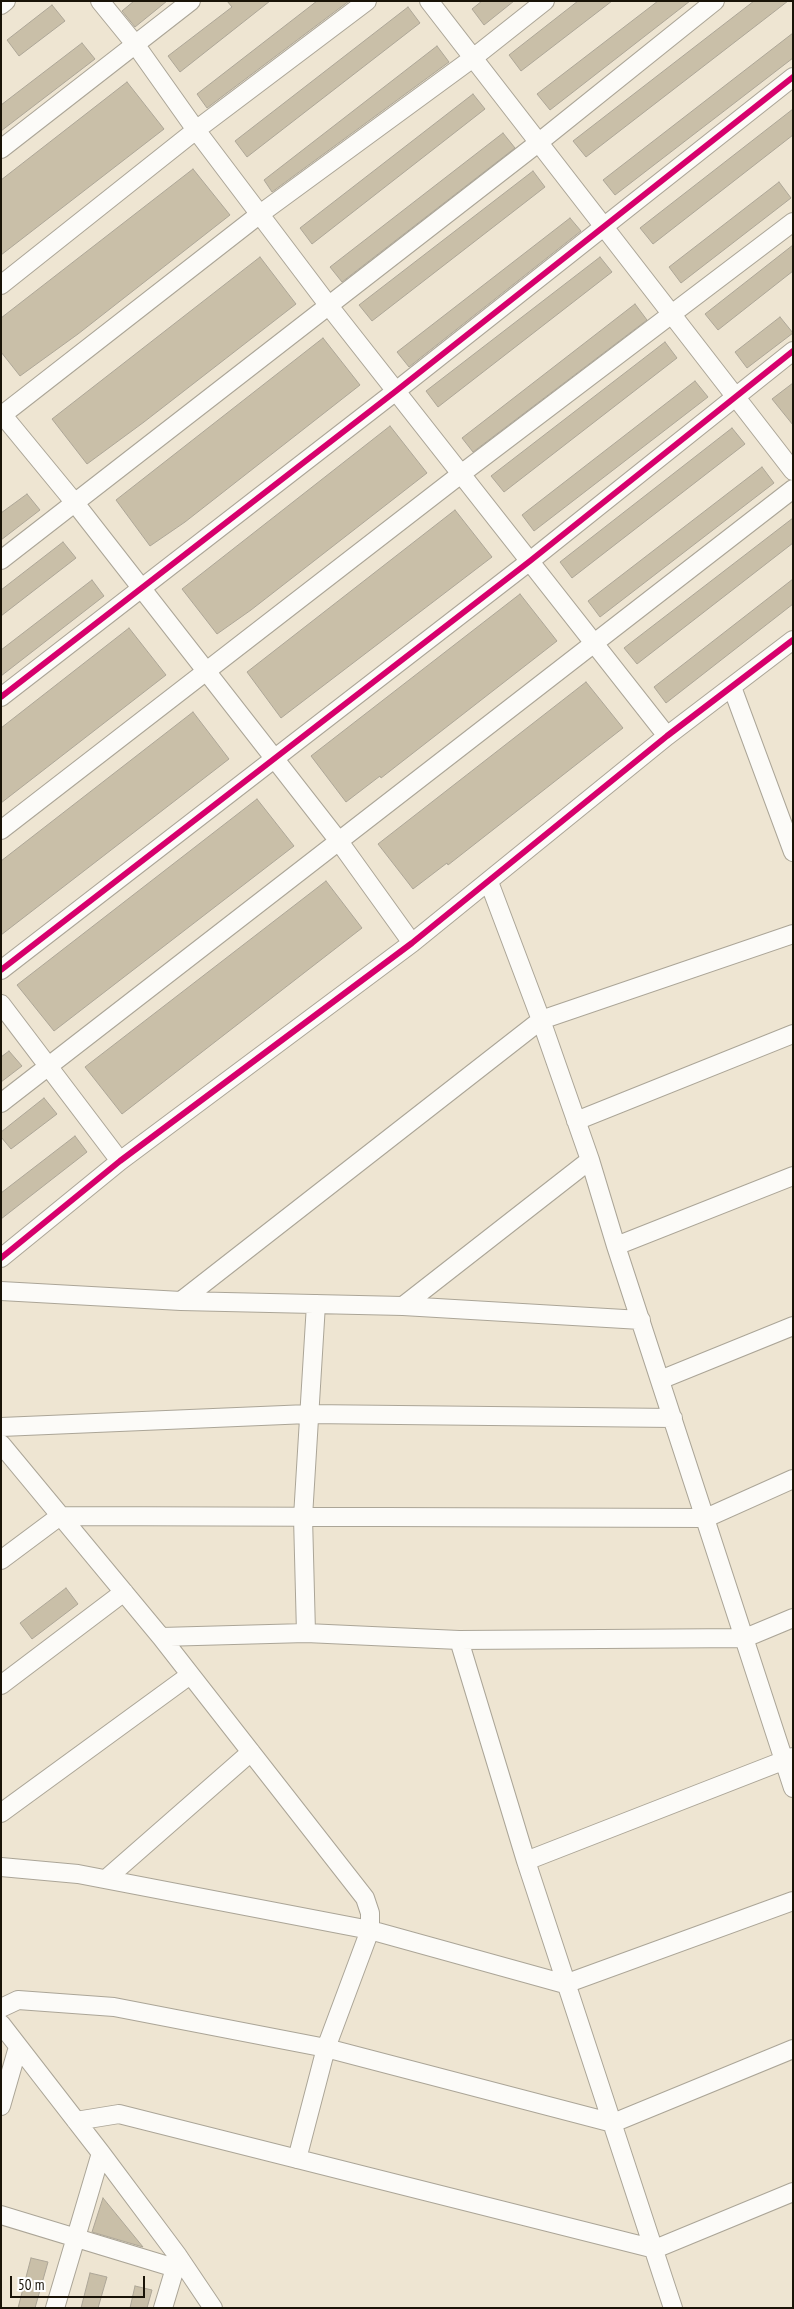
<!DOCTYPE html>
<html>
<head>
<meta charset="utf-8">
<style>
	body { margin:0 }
	#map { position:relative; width:794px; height:2309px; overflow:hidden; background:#eee5d2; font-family:"PT Sans Narrow",sans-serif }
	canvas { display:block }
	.frame { position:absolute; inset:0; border:2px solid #191307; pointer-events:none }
	.scale { position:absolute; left:10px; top:2276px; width:135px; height:22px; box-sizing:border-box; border:2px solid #191307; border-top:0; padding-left:6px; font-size:15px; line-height:18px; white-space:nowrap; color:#191307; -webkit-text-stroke:4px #fff; paint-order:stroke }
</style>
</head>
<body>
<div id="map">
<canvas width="794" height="2309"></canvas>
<div class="frame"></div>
<div class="scale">50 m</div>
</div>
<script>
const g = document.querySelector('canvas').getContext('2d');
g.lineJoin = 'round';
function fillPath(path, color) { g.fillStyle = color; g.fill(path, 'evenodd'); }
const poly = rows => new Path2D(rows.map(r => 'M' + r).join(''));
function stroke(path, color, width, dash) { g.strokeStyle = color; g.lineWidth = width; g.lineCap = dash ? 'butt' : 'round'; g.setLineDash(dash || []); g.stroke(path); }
const building = poly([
	[134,1,167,1,135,27,122,11,134,1],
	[227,1,270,1,180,72,168,56,232,7,227,1],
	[317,1,349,1,207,108,197,94,317,1],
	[482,1,514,1,484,25,472,9,482,1],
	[578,1,612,1,521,71,509,55,578,1],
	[658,1,690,1,550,110,537,94,658,1],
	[754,1,788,1,586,157,573,141,754,1],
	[52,5,65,21,19,56,7,40,52,5],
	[408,7,420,23,247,157,235,141,408,7],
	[793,33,793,58,615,195,603,180,793,33],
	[82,43,95,59,1,131,1,105,82,43],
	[437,46,449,62,272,192,264,180,437,46],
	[127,82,164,129,1,255,1,180,127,82],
	[473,94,485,109,312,244,300,228,473,94],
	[793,109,793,135,653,244,640,228,793,109],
	[503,133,515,148,342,282,330,267,503,133],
	[193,169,230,215,78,334,20,376,1,352,1,318,193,169],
	[533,171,545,187,372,321,359,305,533,171],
	[779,182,791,198,681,283,669,267,779,182],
	[570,218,581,231,409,367,397,352,570,218],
	[793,245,793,271,718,330,705,314,793,245],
	[260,257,296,304,144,422,87,464,52,419,260,257],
	[600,257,612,272,438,407,426,391,600,257],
	[635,304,647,320,473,452,462,438,635,304],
	[780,317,793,333,747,368,735,352,780,317],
	[323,338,360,385,185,522,150,546,116,500,323,338],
	[665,342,677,358,504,492,491,476,665,342],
	[695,381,708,397,534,531,522,515,695,381],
	[793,383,793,425,772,399,793,383],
	[390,426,427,473,251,610,217,634,182,589,390,426],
	[732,428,745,444,572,578,560,562,732,428],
	[762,467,774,483,600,617,588,601,762,467],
	[27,494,40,510,1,540,1,513,27,494],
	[455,510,492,557,281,718,247,672,455,510],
	[793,518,793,543,637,664,624,648,793,518],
	[63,542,76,558,1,616,1,590,63,542],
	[793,579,793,604,666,703,654,687,793,579],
	[92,580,104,596,1,676,1,650,92,580],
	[520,594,557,641,381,778,380,776,346,802,311,756,520,594],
	[129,628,166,675,1,803,1,728,129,628],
	[586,682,623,728,448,865,447,863,413,889,378,844,586,682],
	[193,712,229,759,1,935,1,861,193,712],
	[257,799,294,846,54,1031,17,985,257,799],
	[326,881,362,928,122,1114,85,1067,326,881],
	[9,1051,22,1066,1,1082,1,1057,9,1051],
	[44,1098,57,1114,11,1149,1,1137,1,1132,44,1098],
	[75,1136,87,1152,1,1219,1,1193,75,1136],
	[66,1588,78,1604,32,1639,20,1623,66,1588],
	[103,2198,143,2247,92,2232,103,2198],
	[31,2258,48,2262,35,2308,18,2308,31,2258],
	[90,2273,107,2277,98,2308,81,2308,90,2273],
	[135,2286,152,2290,147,2308,130,2308,135,2286]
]);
const minor = poly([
	[100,1,135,44,196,130,329,306,667,736],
	[429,1,793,471],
	[1,5,6,1],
	[1,149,191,1],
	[1,285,196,130,367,1],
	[1,413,75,503,338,840,412,943],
	[1,416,260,214,473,58,545,1],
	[1,560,538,143,715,1],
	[732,687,793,852],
	[1,697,396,391,793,77],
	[1,830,461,474,793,222],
	[489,882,541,1020,590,1160,616,1246,793,1788],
	[1,970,530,561,793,351],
	[1,1004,120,1161],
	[1,1103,793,489],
	[576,1121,793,1034],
	[616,1246,793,1176],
	[1,1258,120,1161,412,943,667,736,793,640],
	[1,1291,181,1301,403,1306,641,1320],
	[181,1301,541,1020,793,934],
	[403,1306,590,1160],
	[660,1380,793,1326],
	[1,1427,308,1414,673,1418],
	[1,1444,161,1637,365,1898,370,1913,370,1930,326,2048,297,2159],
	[1,1560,60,1516,706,1518,793,1479],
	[306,1633,303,1517,316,1304],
	[161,1637,306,1633,459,1640,745,1638,793,1618],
	[459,1640,526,1861,673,2308],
	[1,1685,124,1592],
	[1,1813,190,1675],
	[526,1861,793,1757],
	[1,1867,78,1874,370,1930,565,1984,793,1901],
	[106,1879,251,1752],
	[1,2008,18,2000,114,2007,326,2048,613,2123,793,2049],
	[1,2024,101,2153,178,2256,213,2308],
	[1,2106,18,2047],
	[76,2121,119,2114,655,2249,793,2192],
	[1,2215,175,2268],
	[55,2308,101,2153],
	[163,2308,178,2258]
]);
const cycleway = poly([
	[1,697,396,391,793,77],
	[1,970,530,561,793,351],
	[1,1258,120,1161,412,943,667,736,793,640]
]);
fillPath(building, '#c9bfa8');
stroke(building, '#ada697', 1);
stroke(minor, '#aba597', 20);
stroke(minor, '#fcfbf8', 18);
stroke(cycleway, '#d6006c', 6);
</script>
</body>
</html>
